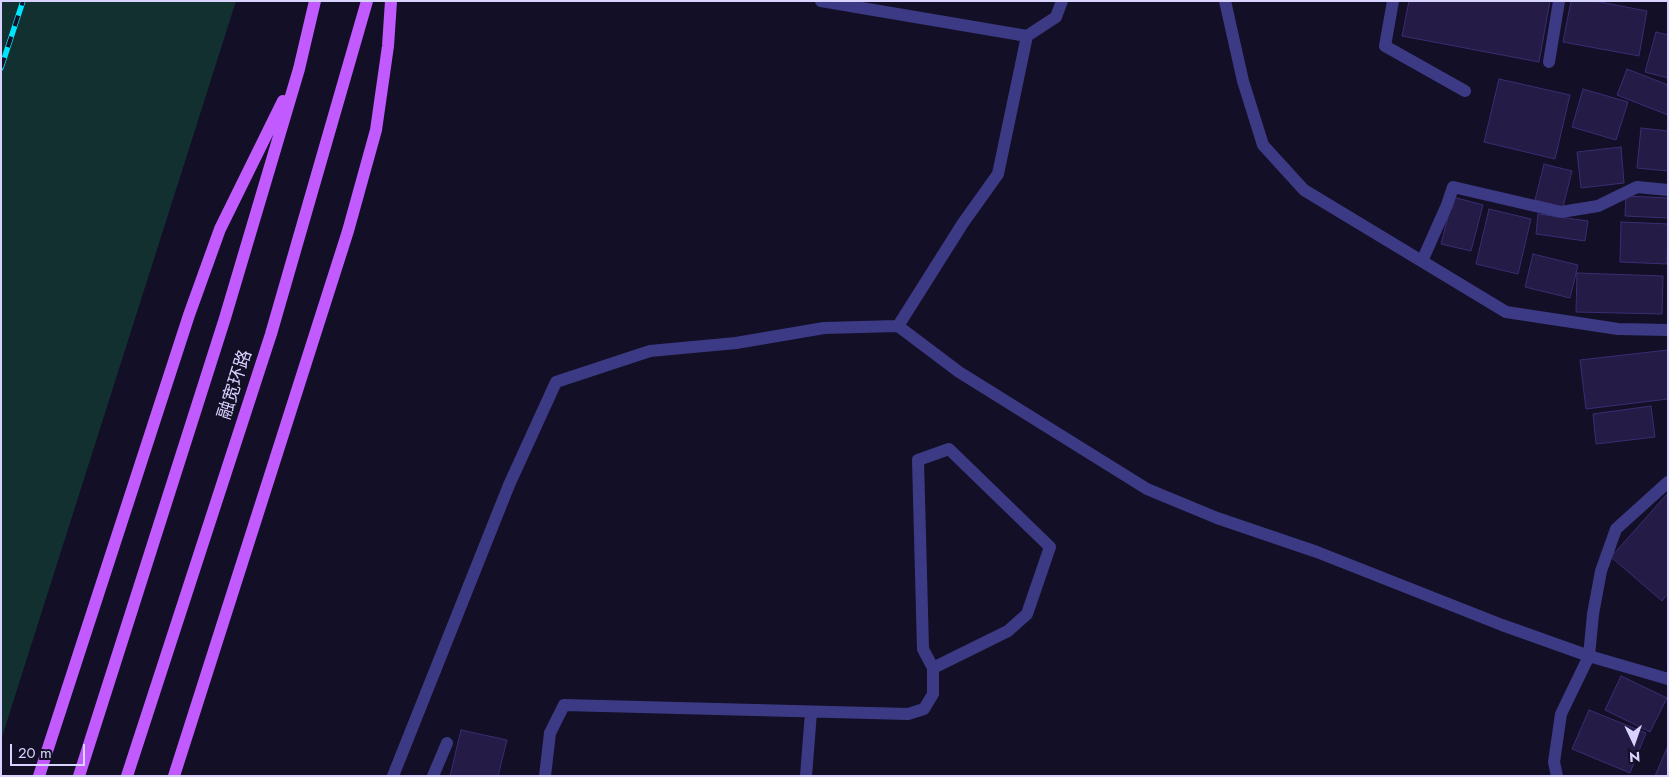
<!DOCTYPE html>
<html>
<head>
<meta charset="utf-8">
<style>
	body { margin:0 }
	#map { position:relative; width:1669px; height:777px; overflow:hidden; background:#130f26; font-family:Jost,sans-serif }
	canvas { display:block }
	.frame { position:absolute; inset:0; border:2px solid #d9d4ff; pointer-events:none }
	.north { position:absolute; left:1609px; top:717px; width:50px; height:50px; -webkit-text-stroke:4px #130f26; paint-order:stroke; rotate:177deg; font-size:14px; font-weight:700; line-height:20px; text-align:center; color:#d9d4ff }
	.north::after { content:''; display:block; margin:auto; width:18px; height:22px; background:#d9d4ff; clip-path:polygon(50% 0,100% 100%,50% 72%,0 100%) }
	.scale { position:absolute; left:10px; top:744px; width:75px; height:22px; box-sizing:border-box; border:2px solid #d9d4ff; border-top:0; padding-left:6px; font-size:15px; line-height:18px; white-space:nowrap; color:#d9d4ff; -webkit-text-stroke:4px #130f26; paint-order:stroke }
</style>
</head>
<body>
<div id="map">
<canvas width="1669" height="777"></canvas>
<div class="frame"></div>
<div class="north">N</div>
<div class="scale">20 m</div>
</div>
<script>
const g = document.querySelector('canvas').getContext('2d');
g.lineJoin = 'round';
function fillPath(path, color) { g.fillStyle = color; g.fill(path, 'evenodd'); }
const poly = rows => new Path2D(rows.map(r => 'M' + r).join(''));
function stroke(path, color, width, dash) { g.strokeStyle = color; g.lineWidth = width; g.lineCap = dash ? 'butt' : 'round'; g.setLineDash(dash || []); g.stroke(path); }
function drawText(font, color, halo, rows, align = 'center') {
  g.font = font + ' Jost,"Noto Sans SC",sans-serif'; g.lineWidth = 4; g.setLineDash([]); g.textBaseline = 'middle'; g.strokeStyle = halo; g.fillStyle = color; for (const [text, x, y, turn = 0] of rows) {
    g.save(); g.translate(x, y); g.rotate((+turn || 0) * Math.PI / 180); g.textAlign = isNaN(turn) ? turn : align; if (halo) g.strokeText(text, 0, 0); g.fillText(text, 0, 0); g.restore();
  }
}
const green = poly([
	[1,1,236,1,1,740]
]);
const building = poly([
	[1409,1,1550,1,1539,62,1402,36,1409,1],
	[1571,1,1595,1,1647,11,1639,56,1563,42,1571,1],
	[1656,32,1668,35,1668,78,1645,72,1656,32],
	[1627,69,1668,85,1668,115,1617,95,1627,69],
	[1499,79,1570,95,1555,159,1484,142,1499,79],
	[1583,89,1628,102,1616,140,1572,127,1583,89],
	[1641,128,1668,131,1668,171,1637,168,1641,128],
	[1621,147,1624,183,1581,188,1577,152,1621,147],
	[1544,164,1572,171,1563,207,1535,200,1544,164],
	[1626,196,1668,198,1668,218,1625,216,1626,196],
	[1453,197,1483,205,1471,251,1441,244,1453,197],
	[1489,209,1531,219,1518,274,1476,264,1489,209],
	[1538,214,1588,221,1585,241,1536,234,1538,214],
	[1621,222,1668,224,1667,264,1620,262,1621,222],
	[1533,254,1578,265,1570,298,1525,287,1533,254],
	[1577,273,1663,276,1662,314,1576,312,1577,273],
	[1668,350,1668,399,1586,409,1580,360,1668,350],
	[1651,406,1655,437,1596,444,1593,414,1651,406],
	[1668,493,1668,594,1662,601,1611,557,1668,493],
	[1621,676,1667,698,1650,732,1605,710,1621,676],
	[1589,710,1646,733,1630,773,1572,749,1589,710],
	[461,730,507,740,498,776,450,776,461,730],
	[1667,748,1668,776,1655,776,1667,748]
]);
const minor = poly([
	[821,1,1027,36],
	[1225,1,1243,81,1263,145,1304,190,1506,312,1618,329,1668,330],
	[1393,1,1385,46,1465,91],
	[1549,62,1559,1],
	[1422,261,1447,205,1453,187,1561,212,1598,206,1637,187,1668,190],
	[898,326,959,372,1147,489,1217,518,1317,552,1502,625,1589,656,1668,679],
	[393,776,509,485,556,382,650,351,736,343,824,328,898,326,963,223,998,174,1027,36,1056,17,1062,1],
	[433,776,447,743],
	[545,776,550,733,564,705,908,714,924,709,933,694,933,668,923,649,918,460,949,449,1050,547,1027,614,1008,631,933,668],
	[806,776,811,712],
	[1557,776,1554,762,1561,714,1589,656,1593,614,1601,571,1616,529,1668,482]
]);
const major = poly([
	[39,776,189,315,220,229,283,101],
	[79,776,225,318,299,69,315,1],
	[127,776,271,334,367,1],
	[174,776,348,231,376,130,388,46,391,1]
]);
const rail = poly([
	[1,68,23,1]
]);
const streetNames = [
	["融宽环路",236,385,-72]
];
fillPath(green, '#12302f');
fillPath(building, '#241b47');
stroke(building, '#3b2d73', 1);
stroke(minor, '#3d3a85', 12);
stroke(major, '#c25bff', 12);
stroke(rail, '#00e5ff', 5.5);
stroke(rail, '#130f26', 4, [11]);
drawText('18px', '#d9d4ff', '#130f26', streetNames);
</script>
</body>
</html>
